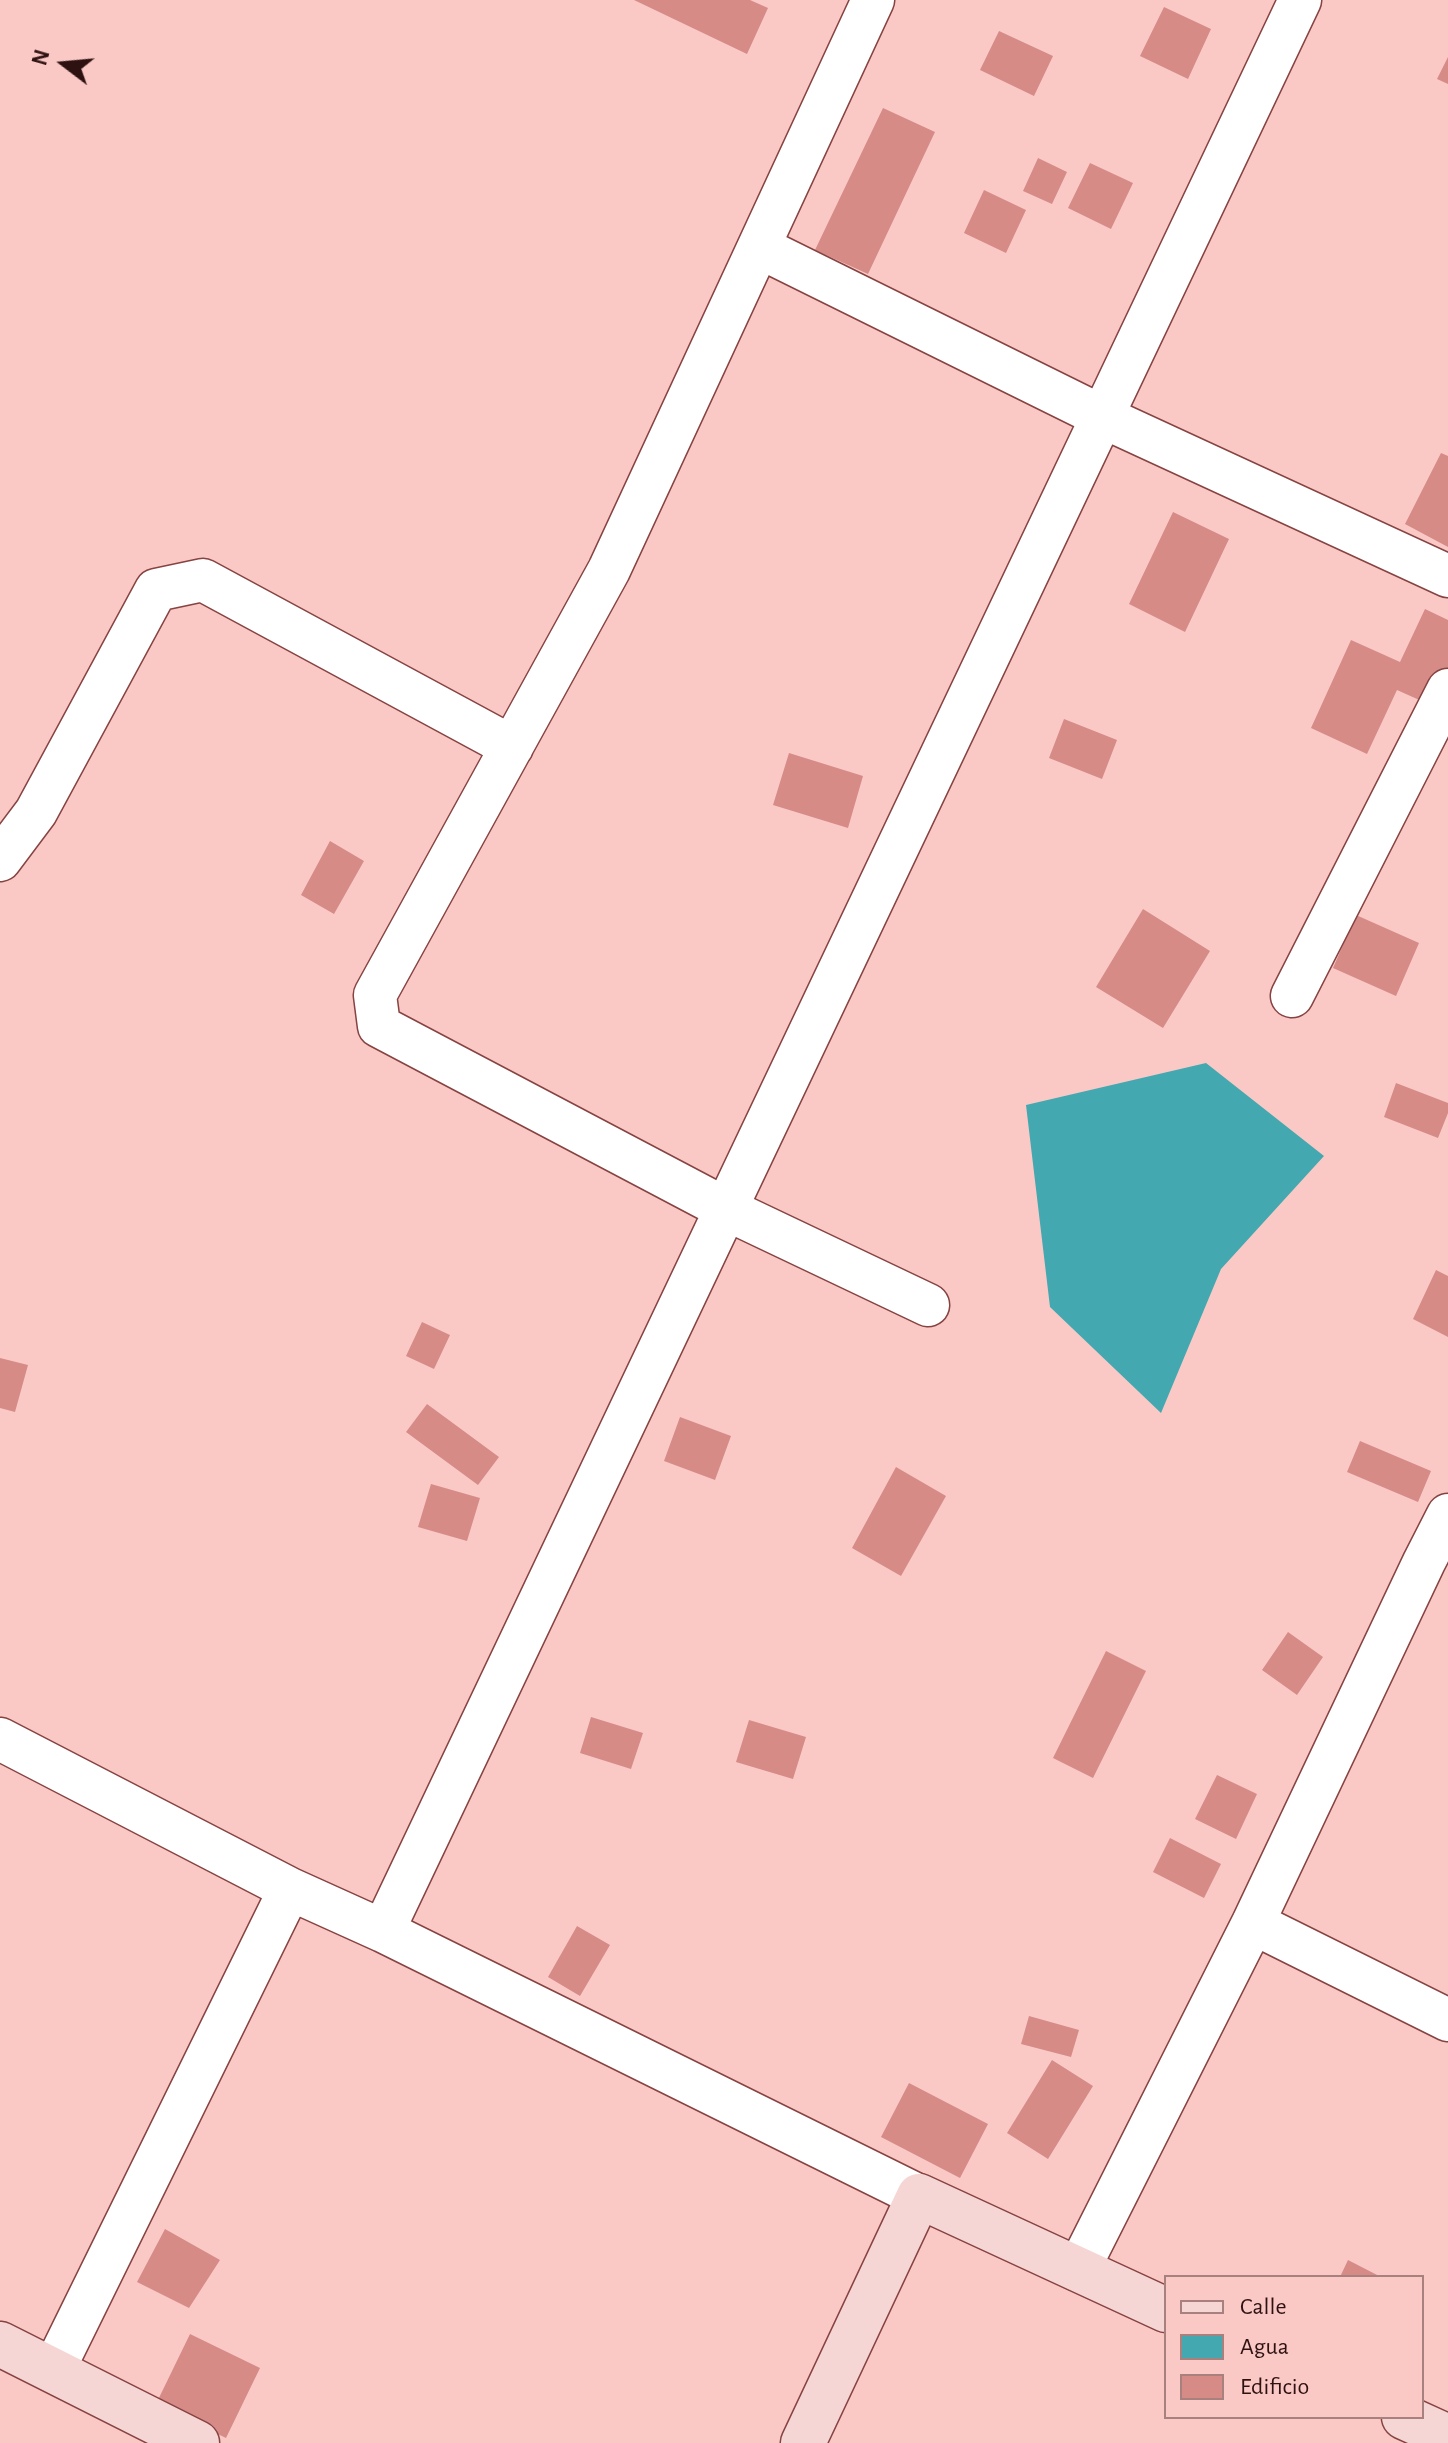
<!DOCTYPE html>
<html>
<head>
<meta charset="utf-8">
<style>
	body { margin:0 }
	#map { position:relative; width:1448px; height:2443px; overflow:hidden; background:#fac9c6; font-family:"Alegreya Sans",sans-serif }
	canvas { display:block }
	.legend { position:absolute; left:1164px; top:2275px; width:260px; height:144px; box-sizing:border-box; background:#fac9c6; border:2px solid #a8807e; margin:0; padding:10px 14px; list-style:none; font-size:24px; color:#2e1211 }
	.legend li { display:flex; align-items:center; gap:16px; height:40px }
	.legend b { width:40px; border:2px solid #a8807e }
	.north { position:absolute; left:24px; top:24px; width:80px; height:80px; -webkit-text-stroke:6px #fac9c6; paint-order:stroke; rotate:286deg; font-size:22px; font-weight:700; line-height:32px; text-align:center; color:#2e1211 }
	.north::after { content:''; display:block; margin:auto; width:28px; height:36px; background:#2e1211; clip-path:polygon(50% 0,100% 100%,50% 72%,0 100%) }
</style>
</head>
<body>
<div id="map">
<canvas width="1448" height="2443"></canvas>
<ul class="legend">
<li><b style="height:10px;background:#f6d6d5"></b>Calle</li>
<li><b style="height:22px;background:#43a8b0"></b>Agua</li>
<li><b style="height:22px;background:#d68b87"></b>Edificio</li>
</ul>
<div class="north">N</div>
</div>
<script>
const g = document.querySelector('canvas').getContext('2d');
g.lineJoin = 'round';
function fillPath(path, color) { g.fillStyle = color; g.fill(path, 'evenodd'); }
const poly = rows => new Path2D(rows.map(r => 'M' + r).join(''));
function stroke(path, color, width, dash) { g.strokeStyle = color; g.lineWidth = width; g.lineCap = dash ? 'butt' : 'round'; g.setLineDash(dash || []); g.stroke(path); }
const water = poly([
	[1206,1063,1324,1156,1221,1269,1161,1413,1050,1307,1026,1105]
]);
const building = poly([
	[634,0,750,0,768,8,747,54],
	[1164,7,1211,29,1188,79,1140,56],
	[999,31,1053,56,1034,96,980,70],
	[1448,57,1448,84,1437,79],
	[883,108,935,132,868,274,815,250],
	[1038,158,1067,172,1052,204,1023,191],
	[1090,163,1133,183,1111,229,1068,208],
	[984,190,1026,210,1006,253,964,233],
	[1441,453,1448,456,1448,547,1405,524],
	[1173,512,1229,539,1185,632,1129,604],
	[1425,609,1448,620,1448,678,1435,707,1397,690,1367,754,1311,728,1351,640,1400,662],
	[1064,719,1117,740,1102,779,1049,758],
	[789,753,863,776,848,828,773,805],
	[330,841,364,861,334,914,301,895],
	[1143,909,1210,951,1163,1028,1096,987],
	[1356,915,1419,943,1396,996,1333,968],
	[1396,1083,1448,1103,1448,1113,1438,1138,1384,1117],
	[1436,1270,1448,1276,1448,1337,1413,1319],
	[422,1322,450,1335,434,1369,406,1356],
	[0,1358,28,1365,15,1412,0,1408],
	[427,1404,499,1457,478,1485,406,1432],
	[680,1417,731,1436,715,1480,664,1461],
	[1360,1441,1431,1471,1418,1502,1347,1472],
	[896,1467,946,1496,901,1576,852,1548],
	[431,1484,480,1498,467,1541,418,1527],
	[1288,1632,1323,1657,1297,1695,1262,1670],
	[1106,1651,1146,1671,1093,1778,1053,1758],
	[591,1717,643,1733,631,1769,580,1753],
	[749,1720,806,1737,793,1779,736,1762],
	[1217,1775,1257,1794,1236,1839,1195,1819],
	[1170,1838,1221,1864,1204,1898,1153,1872],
	[577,1926,610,1945,580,1996,548,1977],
	[1029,2016,1079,2030,1071,2057,1021,2044],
	[1052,2060,1093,2086,1048,2159,1007,2133],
	[909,2083,988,2124,960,2178,881,2137],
	[165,2229,220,2260,189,2308,137,2282],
	[1348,2260,1381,2277,1340,2277],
	[190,2334,260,2368,226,2438,156,2404]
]);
const street = poly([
	[873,0,609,570,375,995,379,1026,726,1209,928,1305],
	[759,247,1103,417,1448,576],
	[0,860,36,812,156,590,203,580,512,747],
	[1292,996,1448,690],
	[0,1739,290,1889,383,1931,919,2196],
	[1253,1923,1448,2020],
	[383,1931,1300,0],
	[1078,2270,1253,1923,1424,1562,1448,1515],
	[53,2371,290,1889]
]);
const secondary = poly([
	[0,2344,197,2443],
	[1404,2417,1448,2437],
	[803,2443,919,2196,1166,2310]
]);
fillPath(water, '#43a8b0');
fillPath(building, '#d68b87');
stroke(street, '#864341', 45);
stroke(secondary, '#864341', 47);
stroke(street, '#fff', 42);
stroke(secondary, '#f6d6d5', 44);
</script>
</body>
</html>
